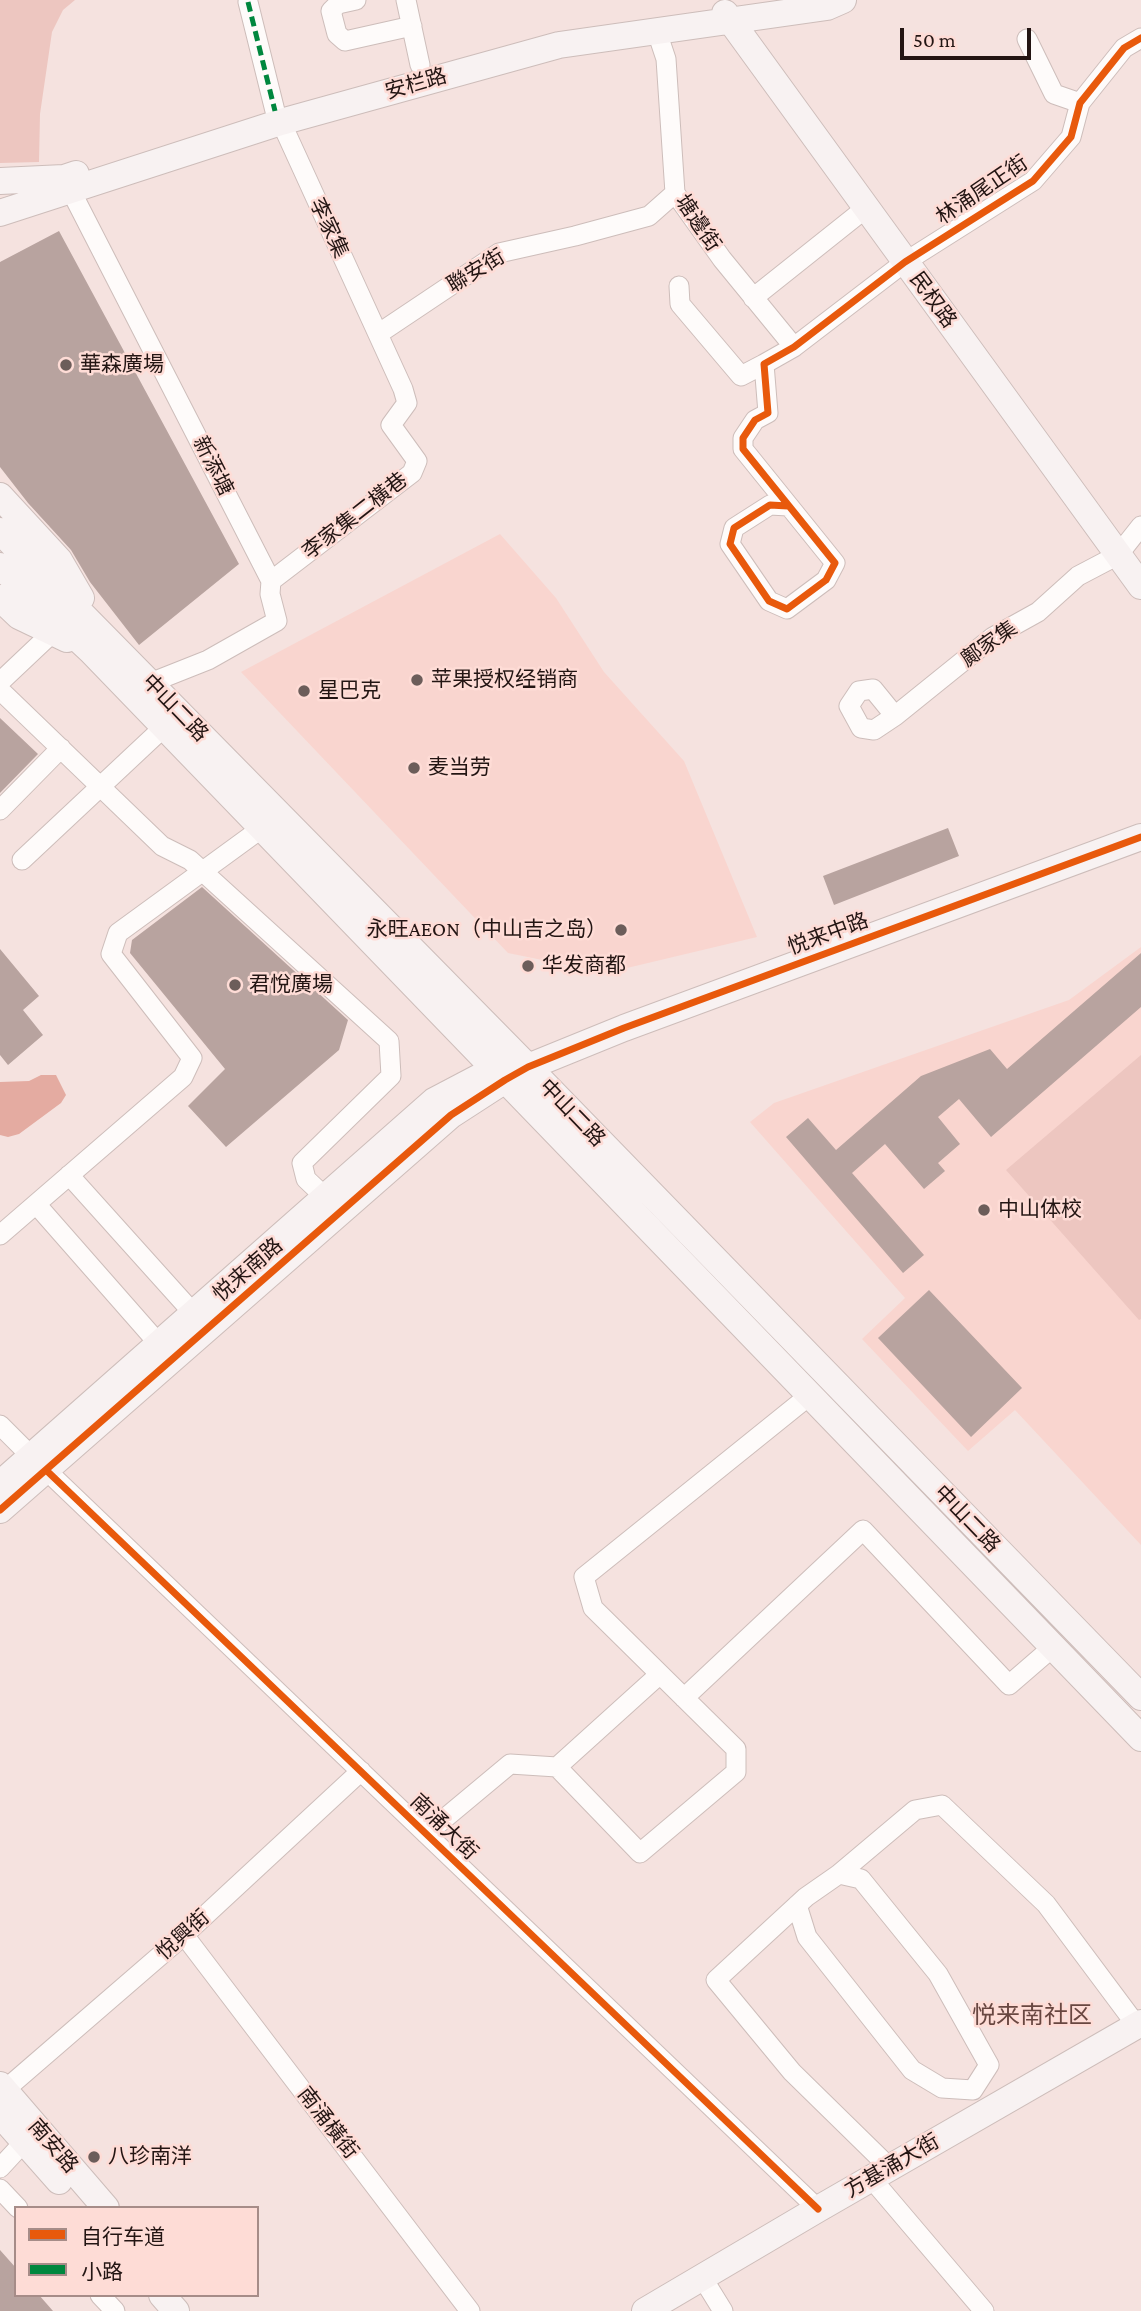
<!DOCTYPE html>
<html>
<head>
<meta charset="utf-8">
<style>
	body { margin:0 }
	#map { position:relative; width:1141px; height:2311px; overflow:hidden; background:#f5e2df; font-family:"Crimson Pro","Noto Sans SC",serif }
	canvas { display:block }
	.legend { position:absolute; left:14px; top:2206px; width:245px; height:91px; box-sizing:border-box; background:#fedcd6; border:2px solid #a68c88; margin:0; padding:9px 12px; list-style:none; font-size:21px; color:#231513 }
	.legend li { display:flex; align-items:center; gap:14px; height:35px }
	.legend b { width:35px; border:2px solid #a68c88 }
	.scale { position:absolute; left:900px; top:28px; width:131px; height:32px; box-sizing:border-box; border:4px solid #231513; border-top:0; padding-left:9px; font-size:21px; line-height:24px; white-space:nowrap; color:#231513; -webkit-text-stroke:5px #fedcd6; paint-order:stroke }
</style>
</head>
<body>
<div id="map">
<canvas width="1141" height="2311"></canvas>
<ul class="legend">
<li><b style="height:9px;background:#e8590c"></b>自行车道</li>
<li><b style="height:9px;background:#00873e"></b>小路</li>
</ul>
<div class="scale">50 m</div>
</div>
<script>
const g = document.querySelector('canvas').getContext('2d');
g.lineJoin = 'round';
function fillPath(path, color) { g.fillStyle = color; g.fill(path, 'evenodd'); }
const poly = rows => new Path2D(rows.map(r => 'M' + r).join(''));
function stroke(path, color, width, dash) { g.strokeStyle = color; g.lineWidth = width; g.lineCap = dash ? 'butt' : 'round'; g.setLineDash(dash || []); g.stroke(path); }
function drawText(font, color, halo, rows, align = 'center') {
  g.font = font + ' "Crimson Pro","Noto Sans SC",serif'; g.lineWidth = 5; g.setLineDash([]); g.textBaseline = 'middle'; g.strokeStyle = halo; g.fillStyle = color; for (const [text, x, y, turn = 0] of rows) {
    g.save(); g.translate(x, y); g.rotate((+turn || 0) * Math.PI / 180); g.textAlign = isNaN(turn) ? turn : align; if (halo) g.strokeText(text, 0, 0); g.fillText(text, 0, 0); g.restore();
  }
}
const built = poly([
	[500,534,556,598,604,672,684,761,757,937,606,973,508,953,241,672],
	[1141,947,1141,1545,1015,1410,968,1451,862,1339,905,1298,750,1122,774,1103,1069,1000]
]);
const green = poly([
	[0,0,75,0,63,10,52,32,40,114,39,162,0,163],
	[1141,1055,1141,1319,1139,1320,1006,1170]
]);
const water = poly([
	[41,1075,56,1075,66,1095,61,1103,19,1134,8,1137,0,1135,0,1082,29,1081]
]);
const building = poly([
	[59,231,239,564,139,645,90,582,71,550,28,503,0,467,0,262],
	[0,718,38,754,0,793],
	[948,828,959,856,834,905,823,876],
	[202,887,348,1020,339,1050,226,1147,188,1106,225,1069,130,953,132,940],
	[0,949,39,996,23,1010,43,1035,8,1065,0,1055],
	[1141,953,1141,1007,991,1137,959,1099,938,1117,960,1144,938,1163,945,1171,924,1189,885,1144,852,1173,924,1255,903,1273,786,1137,808,1118,836,1150,921,1076,990,1049,1007,1069],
	[929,1290,1022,1388,971,1437,878,1338],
	[0,2250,16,2268,16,2295,39,2295,53,2311,0,2311]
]);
const street = poly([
	[356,0,338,4,331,11,337,34,345,41,412,26],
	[406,0,420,65],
	[248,2,275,111],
	[657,32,666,59,675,193,722,259,794,347],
	[1027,39,1054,94,1080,103],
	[70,189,271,581,270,594,277,621,208,660,150,683],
	[679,286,680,304,741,376,764,364],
	[753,298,866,208],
	[378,334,499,253,575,236,649,216,675,193],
	[788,506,770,505,734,528,730,544,769,601,787,609,826,580,835,563,743,449,743,438,755,420,768,413,764,364,794,347,905,262,1033,181,1071,137,1080,103,1124,48,1141,38],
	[271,581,412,473,417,461,391,425,407,403,403,389,281,122],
	[0,682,53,632],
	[0,690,162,846,190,860,389,1041,391,1076,302,1163,306,1179,325,1197],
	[895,716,873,689,859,691,849,706,861,728,874,730,895,716,993,637,1038,612,1078,576,1118,555,1141,526],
	[0,810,61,748],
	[22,860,164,727],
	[69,1175,194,1314],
	[36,1204,159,1344],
	[0,1235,183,1077,192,1058,111,954,118,933,262,828],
	[0,1425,32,1457],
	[46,1470,818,2209],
	[684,1698,863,1530,1009,1685,1053,1647],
	[557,1767,640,1853,736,1772,736,1749,593,1608,584,1577,810,1395],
	[426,1834,510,1764,557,1767,660,1674],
	[797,1905,807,1937,912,2070,942,2088,973,2090,989,2065,938,1974,861,1879,839,1874],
	[184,1935,470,2311],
	[0,2094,184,1935,361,1771],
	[889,2167,792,2072,716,1980,806,1897,839,1874,915,1810,942,1805,1046,1904,1137,2026],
	[0,2168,24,2142],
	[871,2178,984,2311],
	[0,2189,18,2208],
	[702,2277,723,2311],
	[100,2295,115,2311]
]);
const secondary = poly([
	[725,13,1141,586],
	[0,181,64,178,76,174],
	[0,213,281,122,559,45,827,7,843,0],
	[0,496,59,560,81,598],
	[0,531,528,1067,1141,1697],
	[0,566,91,651,1141,1738],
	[0,598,19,616,67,639],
	[0,1484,434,1101,493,1070],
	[0,1510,451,1115,505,1080,528,1067,624,1028,1141,837],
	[0,2085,106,2208],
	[0,2114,59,2181],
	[162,2295,176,2311],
	[645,2311,818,2209,1141,2023]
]);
const quiet = poly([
	[248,2,275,111]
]);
const cycleway = poly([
	[788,506,770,505,734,528,730,544,769,601,787,609,826,580,835,563,743,449,743,438,755,420,768,413,764,364,794,347,905,262,1033,181,1071,137,1080,103,1124,48,1141,38],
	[46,1470,818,2209],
	[0,1510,451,1115,505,1080,528,1067,624,1028,1141,837]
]);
const markers = [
	[66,365,7,"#6c5d5a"],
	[417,680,7,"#6c5d5a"],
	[304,691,7,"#6c5d5a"],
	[414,768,7,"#6c5d5a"],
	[621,930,7,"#6c5d5a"],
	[528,966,7,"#6c5d5a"],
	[235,985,7,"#6c5d5a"],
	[984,1210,7,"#6c5d5a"],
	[94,2157,7,"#6c5d5a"]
];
const streetNames = [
	["安栏路",416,84,-16],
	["林涌尾正街",982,190,-34],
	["塘邊街",698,223,56],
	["李家集",329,228,65],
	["聯安街",476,271,-31],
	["民权路",933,300,54],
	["新添塘",213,466,63],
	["李家集二橫巷",355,516,-38],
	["鄺家集",989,644,-35],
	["中山二路",175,708,46],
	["悦来中路",828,934,-20],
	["中山二路",572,1113,46],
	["悦来南路",248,1270,-41],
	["中山二路",967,1519,46],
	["南涌大街",444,1827,44],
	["悅興街",183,1935,-42],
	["南涌橫街",328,2123,52],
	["南安路",53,2146,49],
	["方基涌大街",892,2166,-30]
];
const poiNames = [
	["華森廣場",80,365],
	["苹果授权经销商",431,680],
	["星巴克",318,691],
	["麦当劳",428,768],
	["永旺AEON（中山吉之岛）",607,930,"right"],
	["华发商都",542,966],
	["君悅廣場",249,985],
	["中山体校",998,1210],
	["八珍南洋",108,2157]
];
const quarterNames = [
	["悦来南社区",1032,2016]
];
fillPath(built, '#f9d5cf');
fillPath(green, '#edc6c0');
fillPath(water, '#e4aba1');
fillPath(building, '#b8a39f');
stroke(street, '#cdbdba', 21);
stroke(secondary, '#cdbdba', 28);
stroke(street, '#fefbfa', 19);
stroke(secondary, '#f8f2f2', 26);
stroke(quiet, '#00873e', 5, [10, 5]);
stroke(cycleway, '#e8590c', 7);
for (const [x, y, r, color] of markers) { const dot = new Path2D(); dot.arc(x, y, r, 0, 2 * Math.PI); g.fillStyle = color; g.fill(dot); stroke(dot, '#fedcd6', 2.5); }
drawText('21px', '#231513', '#fedcd6', streetNames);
drawText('21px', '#231513', '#fedcd6', poiNames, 'left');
drawText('24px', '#694741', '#fedcd6', quarterNames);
</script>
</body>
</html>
